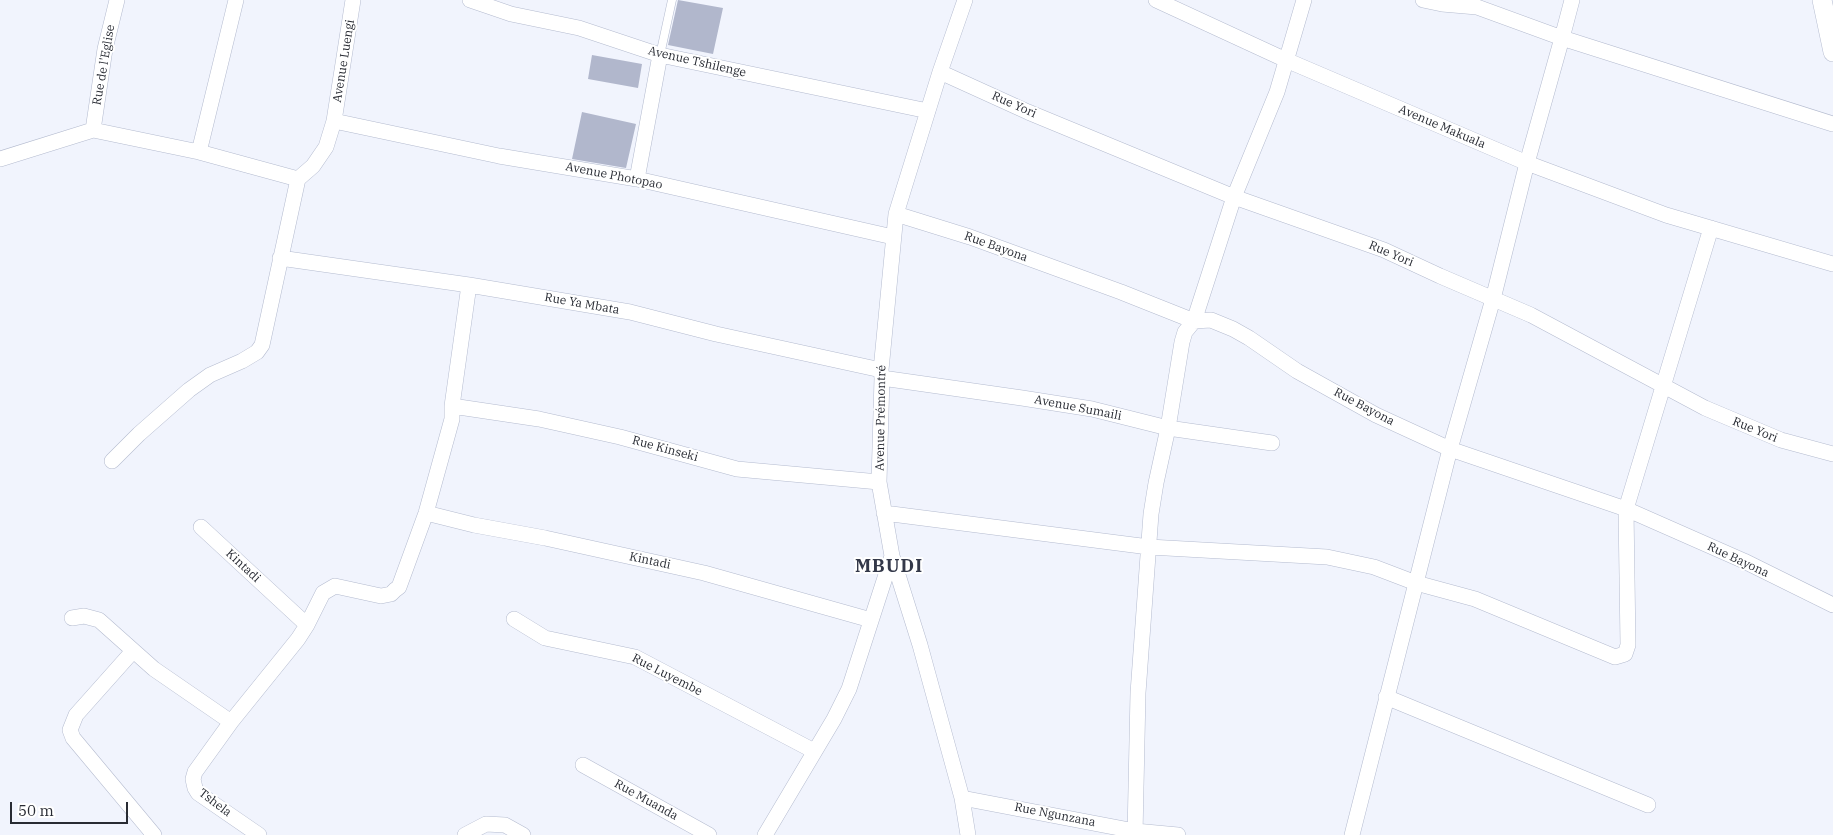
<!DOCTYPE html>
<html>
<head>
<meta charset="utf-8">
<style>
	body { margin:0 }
	#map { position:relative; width:1833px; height:835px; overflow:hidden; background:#f1f4fd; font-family:"IBM Plex Serif",serif }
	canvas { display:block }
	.scale { position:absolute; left:10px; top:802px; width:118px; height:22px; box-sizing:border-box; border:2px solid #282b33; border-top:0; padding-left:6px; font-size:15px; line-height:18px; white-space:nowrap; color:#282b33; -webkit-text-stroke:4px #fff; paint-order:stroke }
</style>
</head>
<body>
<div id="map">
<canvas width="1833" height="835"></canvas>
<div class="scale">50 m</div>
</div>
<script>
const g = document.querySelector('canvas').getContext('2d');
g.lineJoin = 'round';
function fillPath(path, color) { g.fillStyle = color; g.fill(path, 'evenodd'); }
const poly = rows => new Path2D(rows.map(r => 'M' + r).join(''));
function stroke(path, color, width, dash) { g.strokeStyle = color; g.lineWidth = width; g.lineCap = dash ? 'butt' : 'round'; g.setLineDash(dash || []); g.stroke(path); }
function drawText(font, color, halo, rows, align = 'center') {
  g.font = font + ' "IBM Plex Serif",serif'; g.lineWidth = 4; g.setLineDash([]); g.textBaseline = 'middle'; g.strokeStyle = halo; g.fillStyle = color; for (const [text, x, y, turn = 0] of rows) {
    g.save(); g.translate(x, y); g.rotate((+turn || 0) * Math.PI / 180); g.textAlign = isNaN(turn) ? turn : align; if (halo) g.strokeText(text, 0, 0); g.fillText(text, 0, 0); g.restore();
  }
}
const building = poly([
	[678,0,723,8,713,54,668,45],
	[592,55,642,64,638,88,588,79],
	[582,112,636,124,626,168,572,159]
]);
const service = poly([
	[660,55,672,0]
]);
const minor = poly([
	[470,0,511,14,579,28,660,55,928,111],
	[965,0,940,72,896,214,881,370,882,378,879,482,892,556,920,645,962,798,968,835],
	[1156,0,1286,60,1527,163,1562,38,1477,7,1442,4,1423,0],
	[1572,0,1562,38,1833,124],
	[940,72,1028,112,1234,197,1384,250,1440,276,1531,315,1705,408,1781,440,1833,454],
	[334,121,499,156,637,179,893,237],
	[93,130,105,49,117,0],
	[199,152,236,0],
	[0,159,93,130,199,152,298,179,313,166,326,147,334,121,353,0],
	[637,179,660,55],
	[896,214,970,237,1121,292,1194,321,1211,320,1233,329,1249,338,1297,371,1376,415,1450,449,1626,509,1744,561,1833,605],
	[1711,228,1626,509,1628,645,1625,654,1615,657,1475,599,1416,583,1450,449,1493,299,1527,163,1666,215,1833,264],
	[280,258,469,285,630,312,716,334,881,370],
	[882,378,1022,398,1092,409,1168,428,1272,443],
	[452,406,539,419,620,437,737,469,879,482],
	[112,461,139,434,189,390,210,375,242,361,257,352,262,345,298,179],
	[426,513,474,525,545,538,704,573,871,620],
	[884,513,1149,547,1327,557,1374,567,1416,583,1352,835],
	[201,527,307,625],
	[72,618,84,616,99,620,154,669,231,722,298,639,307,625,323,593,335,586,381,596,391,594,395,590,399,587,426,513,452,419,452,406,469,285],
	[514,619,545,638,635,657,814,751],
	[133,651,76,715,70,730,73,738,154,835],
	[1386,697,1648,805],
	[231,722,195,772,193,779,195,788,198,793,259,835],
	[583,765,709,835],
	[962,798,1135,831,1178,835],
	[465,835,486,824,505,825,523,835],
	[765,835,834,719,849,689,892,556],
	[1135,835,1138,693,1151,514,1156,483,1168,428,1182,342,1185,332,1194,321,1234,197,1277,92,1304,0]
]);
const tertiary = poly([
	[1822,0,1833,52]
]);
const streetNames = [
	["Avenue Luengi",344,61,-81],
	["Avenue Tshilenge",697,62,13],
	["Rue de l'Eglise",104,65,-80],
	["Rue Yori",1014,105,24],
	["Avenue Makuala",1442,127,23],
	["Avenue Photopao",614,176,11],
	["Rue Bayona",996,247,20],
	["Rue Yori",1391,254,23],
	["Rue Ya Mbata",582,304,10],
	["Rue Bayona",1364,407,28],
	["Avenue Sumaili",1078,408,11],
	["Avenue Prémontré",881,418,-89],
	["Rue Yori",1755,430,22],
	["Rue Kinseki",665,449,15],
	["Rue Bayona",1738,560,25],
	["Kintadi",650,561,12],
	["Kintadi",243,566,43],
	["Rue Luyembe",667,675,27],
	["Rue Muanda",646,800,29],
	["Tshela",215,803,37],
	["Rue Ngunzana",1055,815,11]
];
const districtNames = [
	["MBUDI",889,567]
];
fillPath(building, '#b1b7cc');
stroke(service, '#b4bbcf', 9);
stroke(minor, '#b4bbcf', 16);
stroke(tertiary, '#b4bbcf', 20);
stroke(service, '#fff', 8);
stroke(minor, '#fff', 15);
stroke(tertiary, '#fff', 19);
drawText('12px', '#282b33', '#fff', streetNames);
g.letterSpacing = '1px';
drawText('bold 18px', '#333849', '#fff', districtNames);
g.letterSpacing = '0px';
</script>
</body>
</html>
